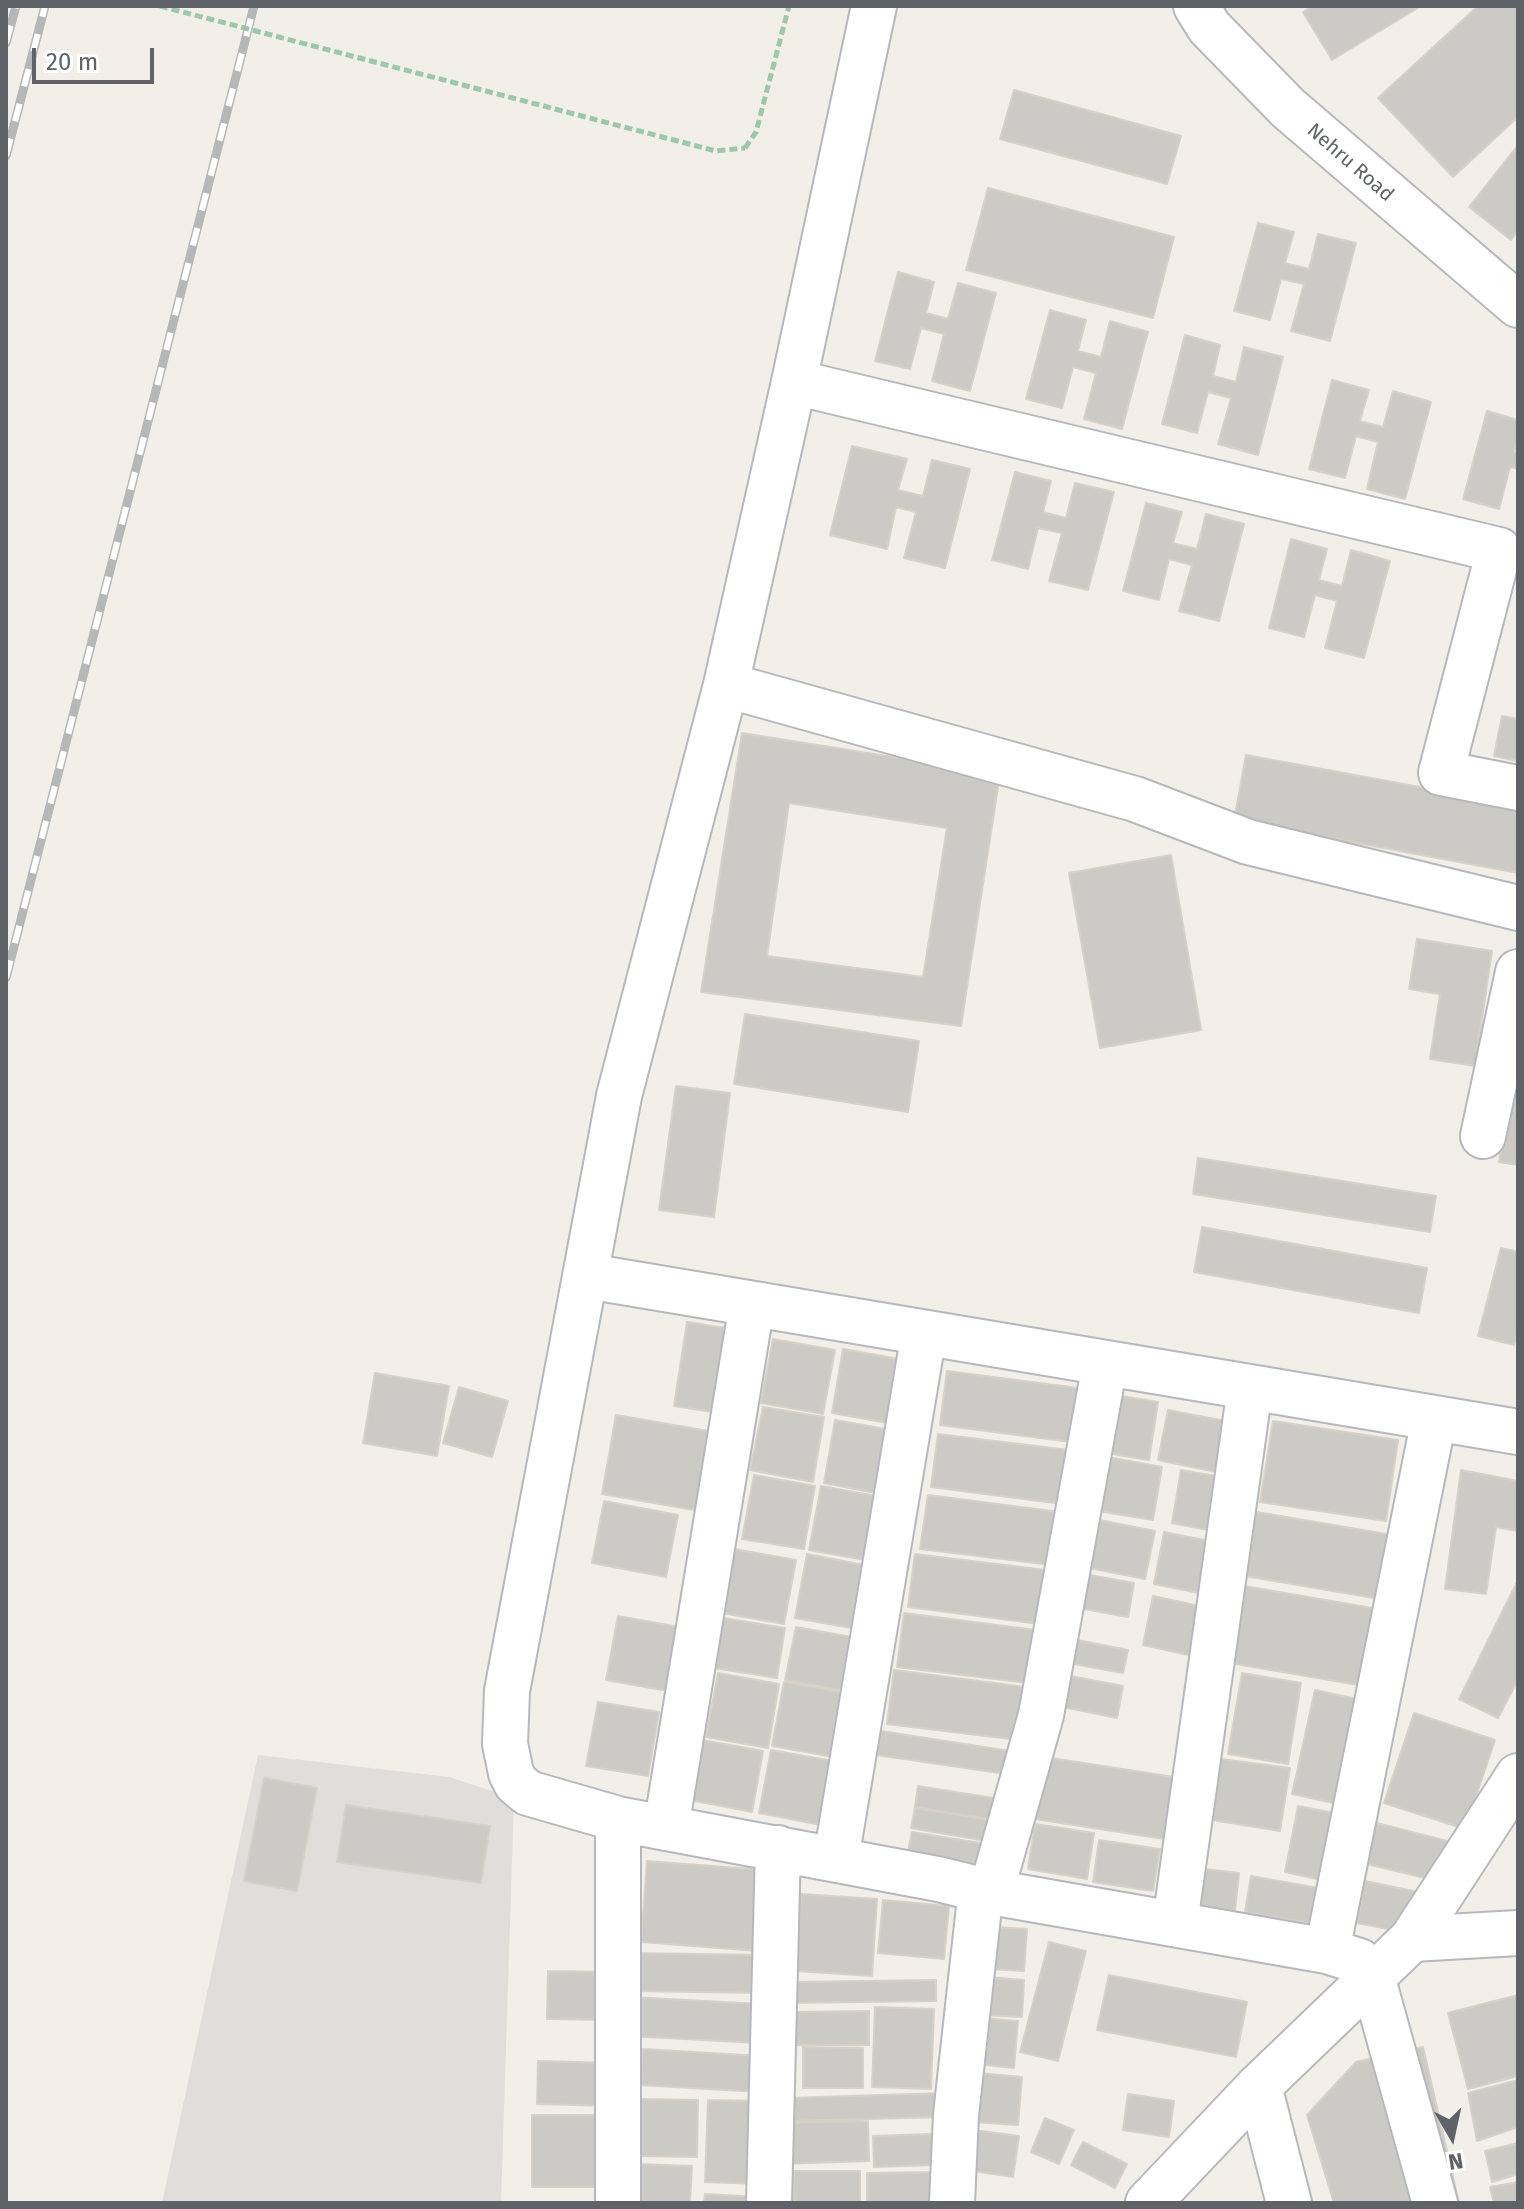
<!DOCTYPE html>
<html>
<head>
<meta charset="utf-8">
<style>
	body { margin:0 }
	#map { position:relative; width:1524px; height:2209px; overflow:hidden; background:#f1efe8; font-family:"Fira Sans",sans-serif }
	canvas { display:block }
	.frame { position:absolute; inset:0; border:8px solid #5f6368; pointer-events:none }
	.north { position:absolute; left:1412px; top:2097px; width:80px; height:80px; -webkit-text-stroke:6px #fff; paint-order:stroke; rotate:171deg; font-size:22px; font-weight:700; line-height:32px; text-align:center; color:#5f6368 }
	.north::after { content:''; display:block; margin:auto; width:28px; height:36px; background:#5f6368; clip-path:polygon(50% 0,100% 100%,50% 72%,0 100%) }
	.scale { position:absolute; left:32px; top:48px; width:122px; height:36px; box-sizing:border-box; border:4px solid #5f6368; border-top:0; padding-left:10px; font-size:24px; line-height:28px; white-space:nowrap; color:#5f6368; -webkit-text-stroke:6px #fff; paint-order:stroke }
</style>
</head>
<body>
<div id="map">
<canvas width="1524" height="2209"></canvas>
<div class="frame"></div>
<div class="north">N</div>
<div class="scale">20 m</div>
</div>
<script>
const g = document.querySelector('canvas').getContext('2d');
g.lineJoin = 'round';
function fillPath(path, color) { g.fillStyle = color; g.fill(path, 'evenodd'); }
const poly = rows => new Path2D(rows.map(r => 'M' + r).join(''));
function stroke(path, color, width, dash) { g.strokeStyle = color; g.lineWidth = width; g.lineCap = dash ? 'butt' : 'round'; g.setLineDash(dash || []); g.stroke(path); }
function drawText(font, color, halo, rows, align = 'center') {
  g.font = font + ' "Fira Sans",sans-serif'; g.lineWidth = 6; g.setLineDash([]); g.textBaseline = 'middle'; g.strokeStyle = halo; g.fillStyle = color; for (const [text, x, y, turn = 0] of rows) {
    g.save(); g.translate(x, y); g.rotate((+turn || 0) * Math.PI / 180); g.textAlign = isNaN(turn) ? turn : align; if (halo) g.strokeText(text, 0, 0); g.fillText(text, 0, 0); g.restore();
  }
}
const industrial = poly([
	[258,1755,449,1777,514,1798,501,2203,162,2203]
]);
const building = poly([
	[1313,6,1421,6,1332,60,1303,12,1313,6],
	[1478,6,1518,6,1518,117,1453,177,1378,98,1478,6],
	[1014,90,1181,136,1167,184,1000,139,1014,90],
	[1518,145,1518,231,1511,240,1469,207,1518,145],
	[988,188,1174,237,1153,318,966,270,988,188],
	[1258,223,1294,232,1285,263,1309,269,1318,234,1356,243,1330,341,1291,331,1304,284,1281,279,1270,320,1234,311,1258,223],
	[898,272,934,282,926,313,948,319,958,283,996,293,970,391,932,381,944,334,921,328,910,369,875,361,898,272],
	[1050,310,1086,320,1078,351,1101,357,1110,321,1148,332,1122,429,1084,419,1096,373,1073,367,1062,408,1026,399,1050,310],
	[1185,335,1220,345,1213,376,1236,382,1244,347,1283,357,1258,455,1218,444,1231,398,1208,392,1197,433,1162,424,1185,335],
	[1332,380,1369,390,1360,421,1383,427,1393,391,1431,402,1405,499,1367,489,1378,442,1356,436,1345,478,1309,469,1332,380],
	[1487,411,1518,420,1518,438,1514,452,1518,453,1518,469,1510,467,1499,509,1463,499,1487,411],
	[852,446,907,459,898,490,923,496,932,460,970,469,945,568,904,558,916,512,896,507,887,549,830,535,852,446],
	[1015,472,1051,481,1043,512,1066,518,1075,483,1114,492,1088,590,1049,581,1062,533,1038,528,1028,569,992,560,1015,472],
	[1146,503,1182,512,1173,543,1197,549,1206,514,1244,524,1219,621,1179,611,1192,565,1169,559,1159,600,1123,591,1146,503],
	[1291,539,1327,549,1319,580,1342,586,1351,550,1390,561,1364,658,1325,648,1337,601,1315,595,1304,637,1269,628,1291,539],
	[1502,716,1518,719,1518,761,1494,756,1502,716],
	[742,733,1000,774,961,1026,701,992,742,733],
	[789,803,947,828,923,977,767,956,789,803],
	[1246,755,1518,805,1518,873,1234,820,1246,755],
	[1171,855,1201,1030,1100,1048,1069,873,1171,855],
	[1417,939,1492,951,1475,1066,1430,1059,1440,994,1409,989,1417,939],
	[745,1014,919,1041,908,1112,734,1084,745,1014],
	[1518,1045,1518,1165,1499,1162,1518,1045],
	[676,1086,730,1093,714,1217,659,1210,676,1086],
	[1198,1158,1436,1196,1430,1232,1193,1194,1198,1158],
	[1202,1227,1427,1268,1419,1313,1194,1272,1202,1227],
	[1501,1248,1518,1252,1518,1330,1514,1345,1478,1336,1501,1248],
	[687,1322,732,1329,719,1413,674,1406,687,1322],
	[773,1339,835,1350,823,1414,761,1403,773,1339],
	[843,1349,905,1360,893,1424,832,1413,843,1349],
	[947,1371,1086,1389,1079,1443,940,1425,947,1371],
	[375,1373,449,1386,437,1456,363,1443,375,1373],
	[459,1387,508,1401,492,1457,443,1443,459,1387],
	[1116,1395,1158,1402,1149,1460,1106,1453,1116,1395],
	[763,1407,824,1417,813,1482,750,1470,763,1407],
	[1168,1410,1236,1423,1226,1474,1158,1460,1168,1410],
	[616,1415,714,1432,700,1511,602,1494,616,1415],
	[835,1420,897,1431,885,1495,824,1483,835,1420],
	[1273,1421,1398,1440,1386,1521,1260,1502,1273,1421],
	[938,1434,1077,1451,1070,1505,931,1487,938,1434],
	[1102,1456,1162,1467,1153,1520,1092,1510,1102,1456],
	[1181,1470,1227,1478,1218,1532,1172,1523,1181,1470],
	[1461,1470,1518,1481,1518,1531,1496,1527,1486,1594,1445,1589,1461,1470],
	[754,1475,815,1486,804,1549,742,1539,754,1475],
	[821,1486,882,1497,871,1561,809,1550,821,1486],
	[928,1495,1067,1513,1060,1566,920,1549,928,1495],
	[604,1501,678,1515,666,1577,592,1563,604,1501],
	[1251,1511,1392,1535,1380,1599,1239,1575,1251,1511],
	[1089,1518,1155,1531,1145,1579,1079,1566,1089,1518],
	[1164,1532,1220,1543,1209,1595,1154,1584,1164,1532],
	[734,1549,796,1560,784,1624,722,1613,734,1549],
	[807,1554,869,1566,857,1629,795,1618,807,1554],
	[915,1554,1054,1571,1048,1625,908,1607,915,1554],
	[1079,1573,1134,1583,1128,1617,1073,1607,1079,1573],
	[1518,1580,1518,1680,1498,1718,1459,1699,1518,1580],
	[1244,1586,1384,1610,1370,1687,1230,1663,1244,1586],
	[1153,1596,1204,1607,1193,1656,1143,1645,1153,1596],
	[904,1613,1043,1631,1036,1684,897,1667,904,1613],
	[618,1616,679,1627,668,1691,606,1680,618,1616],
	[723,1618,785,1628,777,1678,714,1668,723,1618],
	[796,1627,857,1638,847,1691,785,1680,796,1627],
	[1067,1638,1128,1650,1123,1673,1063,1662,1067,1638],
	[894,1670,1033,1688,1027,1741,887,1724,894,1670],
	[718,1673,779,1684,768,1748,706,1737,718,1673],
	[1242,1673,1301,1683,1288,1764,1228,1754,1242,1673],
	[1065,1675,1123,1686,1117,1718,1058,1706,1065,1675],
	[784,1682,846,1693,834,1757,772,1746,784,1682],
	[1315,1690,1366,1701,1343,1805,1292,1794,1315,1690],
	[598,1702,659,1712,648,1776,586,1766,598,1702],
	[1414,1713,1495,1740,1465,1829,1384,1803,1414,1713],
	[881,1731,1016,1752,1013,1775,877,1755,881,1731],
	[702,1740,763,1751,752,1812,690,1800,702,1740],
	[771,1750,833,1761,821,1825,759,1813,771,1750],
	[1045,1757,1174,1777,1164,1839,1035,1819,1045,1757],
	[1221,1759,1290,1768,1280,1831,1212,1820,1221,1759],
	[264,1778,317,1788,297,1891,244,1881,264,1778],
	[918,1786,999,1799,996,1820,915,1807,918,1786],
	[346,1805,490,1826,481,1883,337,1862,346,1805],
	[1298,1806,1340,1814,1326,1881,1285,1872,1298,1806],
	[915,1808,995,1821,992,1842,911,1828,915,1808],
	[1373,1822,1447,1841,1437,1881,1363,1863,1373,1822],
	[1035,1824,1094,1833,1087,1879,1028,1869,1035,1824],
	[912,1832,992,1845,989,1865,908,1851,912,1832],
	[1099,1840,1160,1849,1153,1891,1093,1882,1099,1840],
	[647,1861,764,1870,758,1951,641,1942,647,1861],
	[1204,1869,1239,1873,1235,1910,1200,1906,1204,1869],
	[1251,1876,1318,1888,1312,1923,1245,1912,1251,1876],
	[1365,1881,1418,1892,1409,1933,1357,1923,1365,1881],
	[801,1894,877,1899,872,1976,796,1971,801,1894],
	[883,1900,949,1906,944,1959,878,1953,883,1900],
	[995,1927,1027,1929,1024,1971,991,1969,995,1927],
	[1049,1942,1086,1951,1058,2061,1020,2052,1049,1942],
	[630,1953,763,1955,763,1993,630,1991,630,1953],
	[548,1971,609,1972,608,2020,547,2019,548,1971],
	[1109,1975,1247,2002,1236,2057,1097,2030,1109,1975],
	[985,1977,1024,1980,1022,2017,982,2015,985,1977],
	[936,1980,936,2001,790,2003,790,1982,936,1980],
	[1518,1995,1518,2076,1468,2089,1448,2013,1518,1995],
	[631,1997,760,2004,757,2043,629,2036,631,1997],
	[875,2007,934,2009,931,2089,872,2087,875,2007],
	[869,2011,869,2045,793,2045,793,2012,869,2011],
	[980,2018,1018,2021,1014,2068,976,2064,980,2018],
	[803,2047,863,2048,863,2088,803,2088,803,2047],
	[1423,2047,1459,2203,1334,2203,1307,2115,1356,2062,1423,2047],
	[643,2049,761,2056,760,2092,640,2085,643,2049],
	[538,2061,614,2063,613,2106,537,2104,538,2061],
	[977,2073,1022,2077,1018,2125,973,2122,977,2073],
	[1518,2080,1518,2127,1477,2141,1468,2093,1518,2080],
	[943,2093,944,2117,789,2121,788,2098,943,2093],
	[1128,2094,1174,2101,1169,2137,1123,2130,1128,2094],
	[637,2099,698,2100,697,2157,636,2156,637,2099],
	[708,2100,761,2101,759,2184,705,2182,708,2100],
	[532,2115,607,2115,607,2187,532,2187,532,2115],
	[1045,2118,1074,2130,1059,2164,1031,2152,1045,2118],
	[868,2121,869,2161,781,2164,780,2123,868,2121],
	[973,2130,1019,2136,1013,2177,967,2170,973,2130],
	[932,2134,933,2165,874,2167,873,2136,932,2134],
	[1083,2142,1127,2164,1115,2188,1071,2165,1083,2142],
	[1518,2143,1518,2174,1492,2182,1485,2151,1518,2143],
	[638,2164,692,2166,690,2203,636,2203,638,2164],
	[794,2171,860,2171,860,2203,794,2203,794,2171],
	[935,2172,936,2203,867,2203,867,2173,935,2172],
	[1518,2182,1518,2203,1494,2203,1490,2187,1518,2182],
	[705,2194,759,2197,758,2203,704,2203,705,2194]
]);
const path = poly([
	[745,148,756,132,789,6]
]);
const street = poly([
	[874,6,794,382,726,685,619,1096,507,1691,505,1744,511,1773,516,1783,528,1793,618,1819,938,1879,991,1892,1327,1951,1359,1961,1372,1976,1435,2203],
	[794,382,1499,550,1497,553],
	[1499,550,1441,773,1518,788],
	[726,685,1135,799,1248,842,1518,908],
	[1483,1136,1518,972],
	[587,1276,1518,1432],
	[666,1828,752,1304],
	[836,1859,924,1333],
	[991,1892,1041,1715,1105,1364],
	[1175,1923,1250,1388],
	[1412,1939,1518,1933],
	[1327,1951,1434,1419],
	[1259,2086,1289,2203],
	[618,2203,618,1819],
	[769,2203,778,1848],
	[952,2203,956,2115,981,1889]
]);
const secondary = poly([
	[1196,6,1209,27,1288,108,1518,305],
	[1148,2203,1259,2086,1412,1939,1518,1776]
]);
const rail = poly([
	[6,43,16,6],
	[6,156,45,6],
	[6,978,254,6]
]);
const pathBridge = poly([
	[160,6,716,151,745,148]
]);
const streetNames = [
	["Nehru Road",1350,163,41]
];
fillPath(industrial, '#e0deda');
fillPath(building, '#cccac5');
stroke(building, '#d6d1c6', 2);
stroke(street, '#b5b8bc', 48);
stroke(secondary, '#b6babf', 48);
stroke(path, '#9cc7a9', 5, [8, 4]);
stroke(street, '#fff', 44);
stroke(secondary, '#fff', 44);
stroke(rail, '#b6b7b8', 9);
stroke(rail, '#fff', 6, [18]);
stroke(pathBridge, '#9cc7a9', 5, [8, 4]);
drawText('20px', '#5f6368', '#fff', streetNames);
</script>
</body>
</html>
